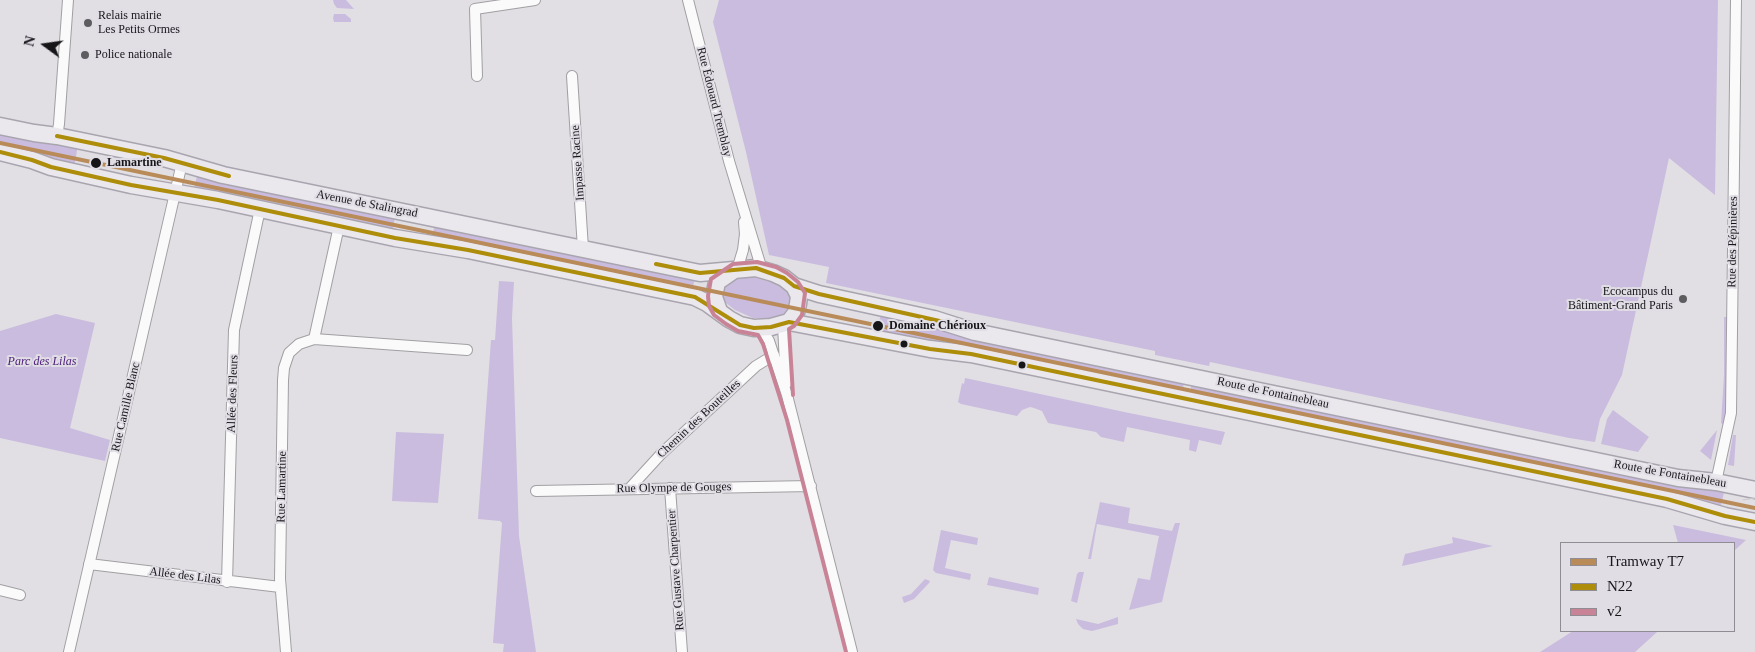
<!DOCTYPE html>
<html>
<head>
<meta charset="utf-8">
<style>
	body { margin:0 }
	#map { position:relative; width:1755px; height:652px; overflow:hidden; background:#e1dfe3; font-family:Georgia,serif }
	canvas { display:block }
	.legend { position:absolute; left:1560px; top:542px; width:175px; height:90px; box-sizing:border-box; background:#e0dde5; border:1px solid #8f8d93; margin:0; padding:6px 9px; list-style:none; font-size:15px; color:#161518 }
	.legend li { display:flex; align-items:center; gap:10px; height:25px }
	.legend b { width:25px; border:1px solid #8f8d93 }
	.north { position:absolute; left:20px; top:20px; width:50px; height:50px; -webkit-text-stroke:4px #e0dde5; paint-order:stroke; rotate:284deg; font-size:14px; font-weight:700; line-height:20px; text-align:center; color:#161518 }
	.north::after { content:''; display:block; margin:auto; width:18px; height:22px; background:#161518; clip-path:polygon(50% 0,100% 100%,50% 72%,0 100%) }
</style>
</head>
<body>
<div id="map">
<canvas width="1755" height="652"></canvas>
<ul class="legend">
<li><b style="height:6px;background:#b98b59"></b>Tramway T7</li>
<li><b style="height:6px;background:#ad8d0a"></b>N22</li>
<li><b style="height:6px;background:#c98396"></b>v2</li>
</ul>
<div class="north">N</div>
</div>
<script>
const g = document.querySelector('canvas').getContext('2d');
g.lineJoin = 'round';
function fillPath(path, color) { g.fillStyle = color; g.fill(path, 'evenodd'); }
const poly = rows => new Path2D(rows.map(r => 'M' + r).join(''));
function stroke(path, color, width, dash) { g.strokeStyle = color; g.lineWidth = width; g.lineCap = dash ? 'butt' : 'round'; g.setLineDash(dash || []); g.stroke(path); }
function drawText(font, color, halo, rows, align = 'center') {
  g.font = font + ' Georgia,serif'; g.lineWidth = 4; g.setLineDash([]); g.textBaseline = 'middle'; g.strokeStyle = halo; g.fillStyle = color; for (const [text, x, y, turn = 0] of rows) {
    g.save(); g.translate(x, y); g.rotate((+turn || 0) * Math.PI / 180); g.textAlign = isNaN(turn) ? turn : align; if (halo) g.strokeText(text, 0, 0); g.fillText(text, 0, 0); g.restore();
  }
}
const green = poly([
	[333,0,346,0,354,9,337,8,334,4],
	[719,0,1718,0,1715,195,1669,158,1622,375,1600,419,1595,442,1569,438,1210,362,1209,366,1155,355,1155,351,826,283,829,267,769,255,746,152,713,22],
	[334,14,345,14,351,19,351,22,334,22,333,18],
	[0,133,78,145,74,167,0,147],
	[198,172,395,216,393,229,216,192,194,189],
	[435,224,695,278,692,291,431,240],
	[752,276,776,282,788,292,791,297,792,305,787,312,779,317,769,319,753,318,735,310,726,303,722,295,724,286,735,278],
	[499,281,514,282,512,318,519,536,536,652,503,652,504,644,493,643,502,523,500,521,478,519,491,340,495,340],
	[881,312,1185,379,1182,393,877,333],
	[56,314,95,323,70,428,110,440,105,461,0,438,0,331],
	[1724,317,1727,317,1726,412,1724,425,1721,423,1724,375],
	[965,378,1129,413,1225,432,1221,445,1199,440,1196,452,1189,450,1190,440,1127,427,1124,442,1101,437,1096,432,1048,423,1042,411,1034,408,1030,407,1022,410,1017,416,961,404,958,402,962,383,964,384],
	[1192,381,1725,488,1720,510,1190,394],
	[1613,410,1649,437,1638,452,1601,444,1607,419],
	[1717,430,1711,460,1700,451],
	[396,432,444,434,438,503,392,501],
	[1733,435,1736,435,1734,466,1728,465],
	[1100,502,1130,508,1128,523,1172,531,1175,523,1180,523,1162,602,1129,610,1138,578,1150,580,1159,536,1097,524,1091,559,1088,559],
	[1673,525,1707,532,1746,540,1734,551,1734,543,1678,543],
	[941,530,978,538,977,545,951,540,945,568,971,574,970,580,936,573,933,570],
	[1452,537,1493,546,1402,566,1405,554,1453,543],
	[1079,572,1084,572,1077,603,1071,601,1077,574],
	[989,577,1039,588,1038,595,987,585],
	[925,579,930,581,929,583,914,599,904,603,902,597,911,594],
	[1118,617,1118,624,1092,631,1083,629,1078,624,1076,619,1098,624],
	[1573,631,1656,631,1657,632,1635,652,1540,652]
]);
const minor = poly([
	[688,0,729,161,762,270],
	[477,76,475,9,535,0],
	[572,76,583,249],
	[57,136,59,124,68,0],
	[737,270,743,250,745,234,744,222],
	[783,325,786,384],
	[762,329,769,341,787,395,852,652],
	[314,339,339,226],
	[1716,482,1731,413,1736,0],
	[670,488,682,652],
	[629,489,661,454,756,366,774,355],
	[536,491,811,486],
	[89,564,280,587],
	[227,582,234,330,260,209],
	[0,590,20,595],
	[69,652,182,163],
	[286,652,280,579,283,380,284,368,289,353,299,344,314,339,467,350]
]);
const primary = poly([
	[0,126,34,133,57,136,164,158,223,175,700,273,756,268,773,273,784,278,794,286,799,296,798,304,796,313,789,322,771,327,754,328,740,325,729,319,707,303,695,297,468,250,395,238,218,200,131,185,51,167,32,160,0,152],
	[794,286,819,294,934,319,975,332,1678,478,1716,482,1755,490],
	[719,311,714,297,717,282,733,271],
	[789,322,930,349,971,354,1667,499,1725,516,1755,522]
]);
const tram = poly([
	[1743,500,1755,498],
	[1751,508,1755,507]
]);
const bus1 = poly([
	[57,136,164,158,229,176],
	[0,152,32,160,51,167,131,185,218,200,395,238,468,250,695,297,740,325,754,328,771,327,789,322,930,349,971,354,1667,499,1725,516,1755,522],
	[656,264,700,273,756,268,784,278,794,286,819,294,944,322]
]);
const bus2 = poly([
	[793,395,789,329,794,326,802,315,805,293,798,282,787,273,776,267,757,262,733,264,711,279,708,296,709,306,714,315,726,324,738,331,758,335,763,344,787,420,846,652]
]);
const tram1 = poly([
	[0,143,1755,508]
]);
const markers = [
	[88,23,5,"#5d5c5f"],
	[85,55,5,"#5d5c5f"],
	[96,163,6,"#161518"],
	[1683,299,5,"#5d5c5f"],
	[878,326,6,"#161518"],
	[904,344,4.5,"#161518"],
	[1022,365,4.5,"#161518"]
];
const poiNames = [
	["Relais mairie",98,16],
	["Les Petits Ormes",98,30],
	["Police nationale",95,55],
	["Ecocampus du",1673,292,"right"],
	["Bâtiment-Grand Paris",1673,306,"right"]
];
const streetNames = [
	["Rue Édouard Tremblay",714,102,76],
	["Impasse Racine",578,163,-94],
	["Avenue de Stalingrad",367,204,11],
	["Rue des Pépinières",1733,242,-89],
	["Route de Fontainebleau",1273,393,12],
	["Allée des Fleurs",233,394,-88],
	["Rue Camille Blanc",126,407,-77],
	["Chemin des Bouteilles",699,419,-43],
	["Route de Fontainebleau",1670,474,10],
	["Rue Lamartine",282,487,-89],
	["Rue Olympe de Gouges",674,488,-1],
	["Rue Gustave Charpentier",676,570,-94],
	["Allée des Lilas",185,576,7]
];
const stopNames = [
	["Lamartine",107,163],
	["Domaine Chérioux",889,326]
];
const parkNames = [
	["Parc des Lilas",42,362]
];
fillPath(green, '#cabcdf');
stroke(minor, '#a19fa2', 12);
stroke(primary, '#a9a5af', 19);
stroke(minor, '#fafafb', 10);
stroke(primary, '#eae8ed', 16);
stroke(tram, '#cacaca', 1);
stroke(bus1, '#ad8d0a', 4);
stroke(bus2, '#c98396', 4);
stroke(tram1, '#b98b59', 4);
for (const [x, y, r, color] of markers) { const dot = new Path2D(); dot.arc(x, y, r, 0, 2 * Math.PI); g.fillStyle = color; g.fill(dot); stroke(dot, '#e0dde5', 2); }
drawText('12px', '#161518', '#e0dde5', poiNames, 'left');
drawText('12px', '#161518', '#e0dde5', streetNames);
drawText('bold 12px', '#161518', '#e0dde5', stopNames, 'left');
drawText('italic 12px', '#4a1b78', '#e0dde5', parkNames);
</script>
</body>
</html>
